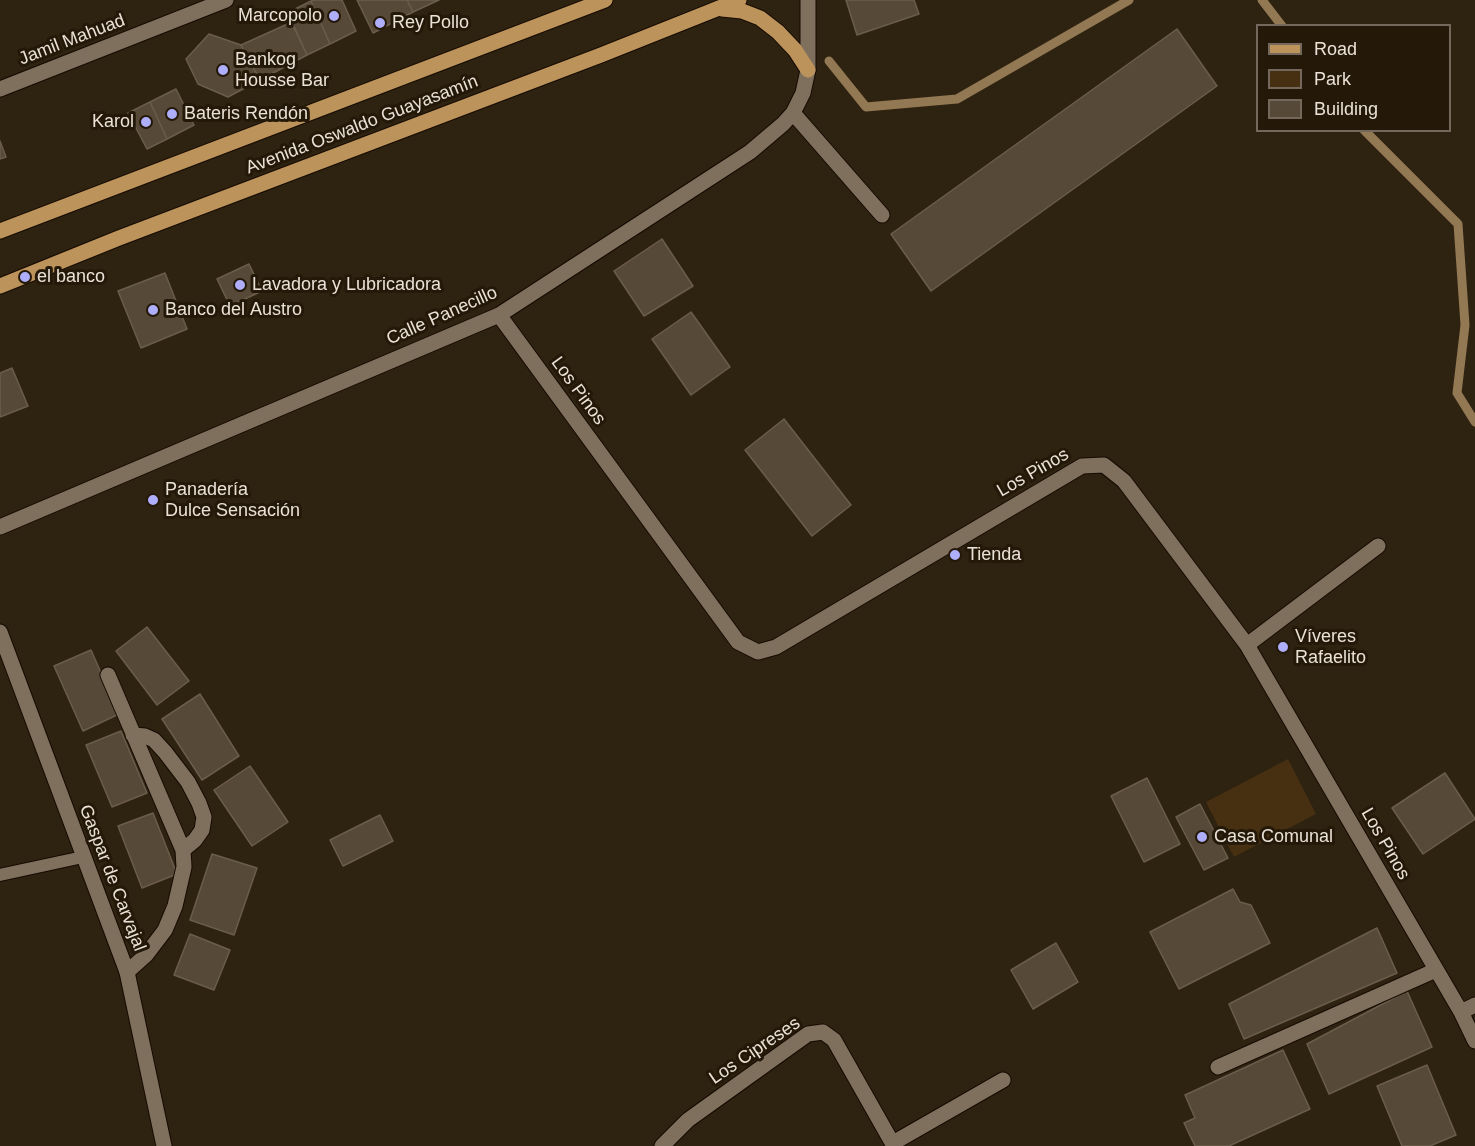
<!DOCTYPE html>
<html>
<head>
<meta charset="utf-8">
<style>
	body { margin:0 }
	#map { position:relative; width:1475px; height:1146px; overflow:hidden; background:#2e2211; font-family:Helvetica,sans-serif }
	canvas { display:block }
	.legend { position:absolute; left:1256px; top:24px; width:195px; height:108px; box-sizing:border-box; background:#241808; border:2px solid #73685b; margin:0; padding:8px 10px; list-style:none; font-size:18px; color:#eae1d7 }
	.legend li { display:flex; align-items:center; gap:12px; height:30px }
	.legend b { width:30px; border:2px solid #73685b }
</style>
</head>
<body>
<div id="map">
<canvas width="1475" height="1146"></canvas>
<ul class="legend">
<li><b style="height:8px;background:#bc935b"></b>Road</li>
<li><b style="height:16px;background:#463011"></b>Park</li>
<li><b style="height:16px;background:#564937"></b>Building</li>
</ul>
</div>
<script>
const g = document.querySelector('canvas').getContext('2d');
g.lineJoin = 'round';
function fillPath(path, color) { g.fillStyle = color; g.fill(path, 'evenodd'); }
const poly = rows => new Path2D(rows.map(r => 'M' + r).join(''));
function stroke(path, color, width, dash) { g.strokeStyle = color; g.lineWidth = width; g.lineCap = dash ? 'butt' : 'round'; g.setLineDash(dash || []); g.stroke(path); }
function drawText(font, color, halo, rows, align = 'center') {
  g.font = font + ' Helvetica,sans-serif'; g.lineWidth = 6; g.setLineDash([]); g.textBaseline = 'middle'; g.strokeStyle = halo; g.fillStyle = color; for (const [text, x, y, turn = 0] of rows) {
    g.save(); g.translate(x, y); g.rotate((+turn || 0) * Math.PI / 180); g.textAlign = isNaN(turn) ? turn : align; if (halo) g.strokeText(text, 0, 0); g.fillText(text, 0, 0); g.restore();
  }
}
const green = poly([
	[1288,759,1316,814,1234,857,1206,802]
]);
const stream = poly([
	[1262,0,1282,26],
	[829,61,866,107,957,99,1129,0],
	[1364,130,1458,224,1465,325,1457,393,1475,422]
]);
const building = poly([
	[315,0,342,0,356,31,330,44,311,1,315,0],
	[357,0,407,0,413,12,373,33,357,0],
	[407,0,439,0,413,12,407,0],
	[846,0,914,0,919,14,857,35,846,0],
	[311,1,330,44,307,55,287,13,311,1],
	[292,22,307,55,260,80,241,45,292,22],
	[1177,29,1217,86,931,291,891,234,1177,29],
	[209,34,241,45,260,80,228,97,198,84,186,59,209,34],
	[176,89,194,125,167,139,150,102,176,89],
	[150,102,167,139,147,149,128,113,150,102],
	[0,141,6,157,0,159,0,141],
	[662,239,693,286,644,316,614,271,662,239],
	[249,264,262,291,230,306,217,279,249,264],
	[165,273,187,329,141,348,118,291,165,273],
	[691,312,730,367,691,395,652,339,691,312],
	[12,368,28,406,0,417,0,373,12,368],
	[784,419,851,505,812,536,745,450,784,419],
	[147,627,189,681,157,705,116,651,147,627],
	[91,650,119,714,83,731,54,666,91,650],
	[200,694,239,756,202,780,162,719,200,694],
	[121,731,147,793,112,807,86,745,121,731],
	[250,766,288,822,252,846,214,790,250,766],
	[1445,773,1475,819,1423,854,1392,808,1445,773],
	[1147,778,1180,844,1144,862,1111,796,1147,778],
	[1200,804,1228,858,1204,870,1176,817,1200,804],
	[153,813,177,874,142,888,118,826,153,813],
	[380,815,393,841,343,866,330,840,380,815],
	[212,854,257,868,234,935,190,920,212,854],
	[1233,889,1240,902,1251,905,1270,943,1179,989,1150,932,1233,889],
	[1377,928,1397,973,1244,1039,1229,1004,1377,928],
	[190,934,230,950,214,990,174,975,190,934],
	[1056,943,1078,982,1033,1009,1011,970,1056,943],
	[1407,991,1432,1047,1329,1094,1307,1044,1407,991],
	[1283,1050,1310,1109,1229,1146,1195,1146,1184,1123,1195,1118,1185,1095,1283,1050],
	[1427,1065,1456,1135,1430,1146,1402,1146,1377,1086,1427,1065]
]);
const service = poly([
	[0,875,83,857]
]);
const minor = poly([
	[0,89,226,0],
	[793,113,882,215],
	[499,315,738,642,758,652,776,647,1082,466,1104,465,1124,481,1247,645,1461,1012,1475,1041],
	[0,527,499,315,750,152,783,124,793,113,803,93,808,70,808,0],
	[1247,645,1378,546],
	[108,675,183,850,184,867,175,906,165,930,146,955,127,972],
	[133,735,145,736,154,740,165,752,188,782,199,803,204,817,202,830,195,840,183,850],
	[1461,1012,1475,1005],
	[1218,1067,1436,970],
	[893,1143,1003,1080],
	[662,1146,688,1120,808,1034,823,1032,834,1040,894,1146]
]);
const tertiary = poly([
	[0,632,127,972,164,1146]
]);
const primary = poly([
	[722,9,742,11,760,18,778,32,795,50,808,70],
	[0,231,605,0],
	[0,286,119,238,601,55,739,0]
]);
const markers = [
	[334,16,6,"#aeaefa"],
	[380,23,6,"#aeaefa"],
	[223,70,6,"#aeaefa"],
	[172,114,6,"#aeaefa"],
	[146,122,6,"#aeaefa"],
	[25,277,6,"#aeaefa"],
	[240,285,6,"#aeaefa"],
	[153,310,6,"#aeaefa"],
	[153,500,6,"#aeaefa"],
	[955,555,6,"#aeaefa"],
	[1283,647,6,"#aeaefa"],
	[1202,837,6,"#aeaefa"]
];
const poiNames = [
	["Marcopolo",322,16,"right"],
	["Rey Pollo",392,23],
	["Bankog",235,60],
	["Housse Bar",235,81],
	["Bateris Rendón",184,114],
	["Karol",134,122,"right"],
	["el banco",37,277],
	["Lavadora y Lubricadora",252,285],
	["Banco del Austro",165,310],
	["Panadería",165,490],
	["Dulce Sensación",165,511],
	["Tienda",967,555],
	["Víveres",1295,637],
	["Rafaelito",1295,658],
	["Casa Comunal",1214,837]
];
const streetNames = [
	["Jamil Mahuad",72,40,-21],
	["Avenida Oswaldo Guayasamín",362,125,-21],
	["Calle Panecillo",442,316,-24],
	["Los Pinos",578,391,54],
	["Los Pinos",1033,473,-30],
	["Los Pinos",1385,844,60],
	["Gaspar de Carvajal",112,878,69],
	["Los Cipreses",755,1051,-34]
];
fillPath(green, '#463011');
stroke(stream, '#927853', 9);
fillPath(building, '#564937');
stroke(building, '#6b5d4b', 1.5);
stroke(service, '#160b00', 14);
stroke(minor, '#160b00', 17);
stroke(tertiary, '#160b00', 17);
stroke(primary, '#160b00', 17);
stroke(service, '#7f705e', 12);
stroke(minor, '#7f705e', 15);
stroke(tertiary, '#7f705e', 15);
stroke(primary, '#bc935b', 15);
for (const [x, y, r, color] of markers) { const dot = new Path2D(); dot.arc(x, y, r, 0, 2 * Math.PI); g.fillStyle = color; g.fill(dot); stroke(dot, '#241808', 2); }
drawText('18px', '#eae1d7', '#241808', poiNames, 'left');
drawText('18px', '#eae1d7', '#241808', streetNames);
</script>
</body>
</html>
